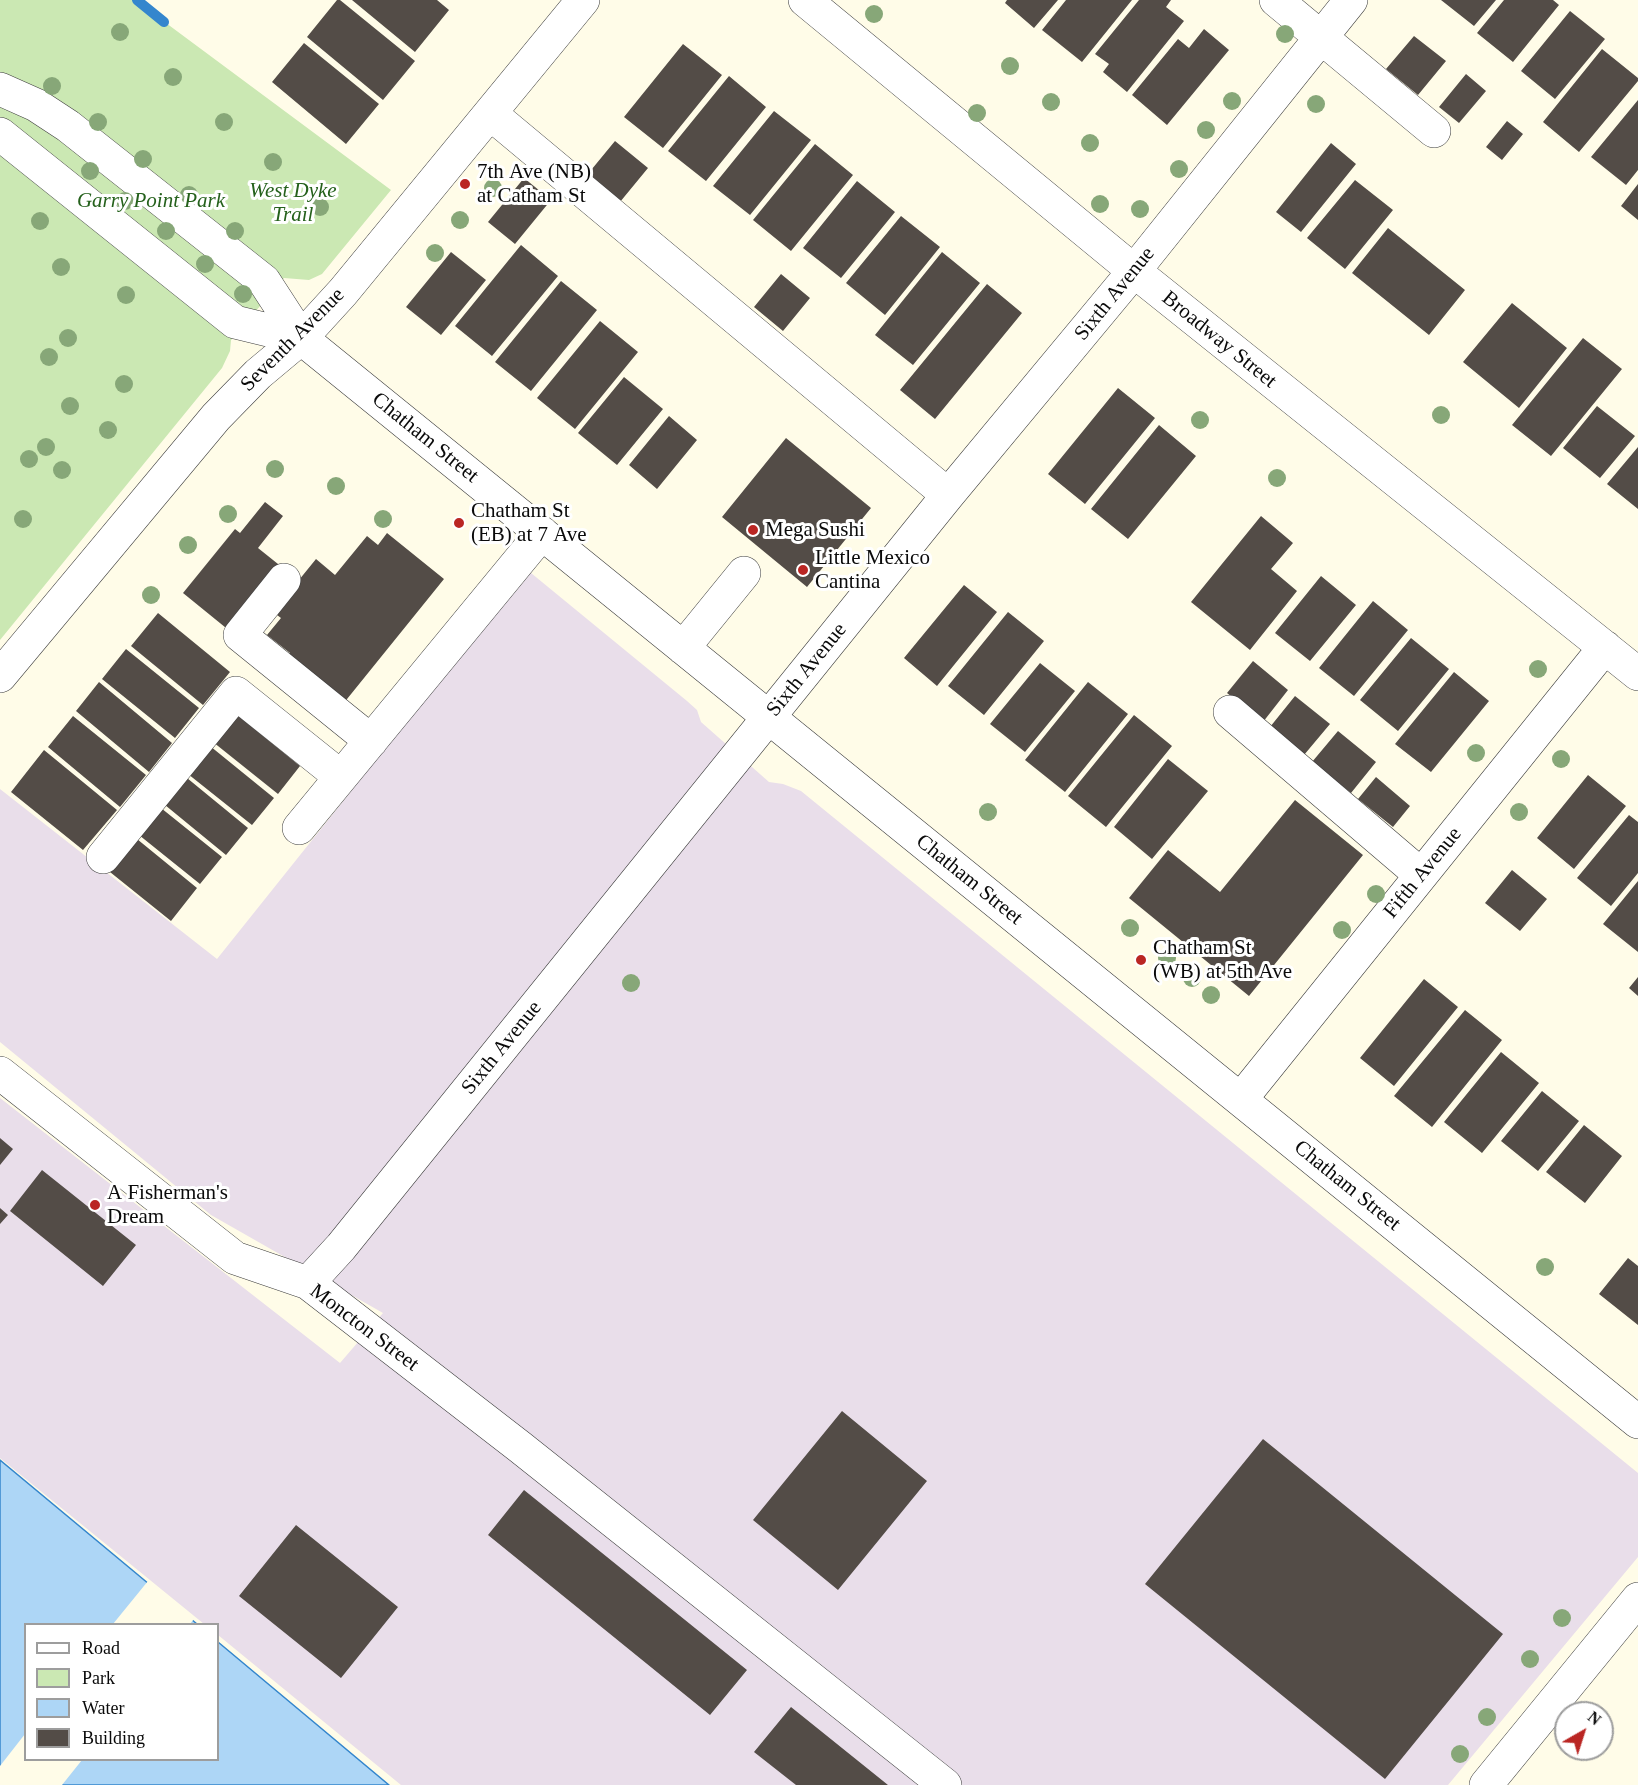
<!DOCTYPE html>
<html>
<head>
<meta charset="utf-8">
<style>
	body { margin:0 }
	#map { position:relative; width:1638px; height:1785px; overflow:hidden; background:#fffce8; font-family:"Times New Roman",serif }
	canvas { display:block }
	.legend { position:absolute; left:24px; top:1623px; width:195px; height:138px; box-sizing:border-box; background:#fff; border:2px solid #9d9d9d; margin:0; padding:8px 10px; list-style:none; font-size:18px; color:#0a0a0a }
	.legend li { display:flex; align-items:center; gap:12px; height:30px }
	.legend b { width:30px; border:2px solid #9d9d9d }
	.north { position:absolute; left:1554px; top:1701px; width:60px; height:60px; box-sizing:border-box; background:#fff; border:2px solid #9d9d9d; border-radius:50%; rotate:39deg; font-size:16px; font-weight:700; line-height:24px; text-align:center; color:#0a0a0a }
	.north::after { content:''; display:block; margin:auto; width:21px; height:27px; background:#ba2623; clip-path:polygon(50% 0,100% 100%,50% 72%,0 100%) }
</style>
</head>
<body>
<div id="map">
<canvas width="1638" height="1785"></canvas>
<ul class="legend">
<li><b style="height:8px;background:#fff"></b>Road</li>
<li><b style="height:16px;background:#cbe8b3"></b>Park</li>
<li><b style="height:16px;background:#add6f6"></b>Water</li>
<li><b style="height:16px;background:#534c47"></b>Building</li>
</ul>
<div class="north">N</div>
</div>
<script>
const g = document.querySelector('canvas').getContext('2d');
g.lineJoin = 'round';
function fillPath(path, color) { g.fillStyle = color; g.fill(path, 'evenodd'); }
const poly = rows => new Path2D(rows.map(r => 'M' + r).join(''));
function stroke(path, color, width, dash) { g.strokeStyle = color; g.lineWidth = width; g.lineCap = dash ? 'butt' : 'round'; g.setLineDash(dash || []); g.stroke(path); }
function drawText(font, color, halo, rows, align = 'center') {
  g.font = font + ' "Times New Roman",serif'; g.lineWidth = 6; g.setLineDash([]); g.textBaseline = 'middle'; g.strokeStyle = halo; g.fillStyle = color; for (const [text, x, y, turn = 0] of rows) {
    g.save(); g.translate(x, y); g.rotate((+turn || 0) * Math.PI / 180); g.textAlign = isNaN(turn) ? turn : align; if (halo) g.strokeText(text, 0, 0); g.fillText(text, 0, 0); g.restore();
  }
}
const industrial = poly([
	[531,573,687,701,697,710,701,722,769,782,783,784,801,791,1638,1473,1638,1557,1448,1785,401,1785,218,1635,218,1624,204,1624,0,1458,0,1098,340,1363,383,1313,211,1215,0,1042,0,789,217,959,408,720]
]);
const green = poly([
	[0,0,135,0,391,190,322,274,309,280,284,278,231,340,230,351,222,368,0,640]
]);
const water = poly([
	[0,1460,197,1624,26,1624,26,1760,218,1760,218,1642,389,1785,0,1785,0,1460]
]);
const pier = poly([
	[148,1581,194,1619,190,1624,113,1624],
	[25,1734,26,1760,82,1760,62,1785,0,1785,0,1766]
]);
const stream = poly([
	[137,0,164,22]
]);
const building = poly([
	[337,0,340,0,415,61,383,100,307,37],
	[352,0,437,0,449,10,415,52],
	[1007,0,1058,0,1034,28,1005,3],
	[1066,0,1132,0,1082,62,1042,30],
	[1139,0,1171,0,1166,7,1184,21,1127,92,1103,72,1109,64,1095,54],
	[1441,0,1496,0,1474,26],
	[1504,0,1553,0,1559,5,1513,62,1477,33],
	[1570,11,1605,39,1555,99,1521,71],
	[1204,29,1229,50,1167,125,1132,95,1178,39,1189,48],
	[1414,36,1446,61,1418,95,1386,69],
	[304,43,379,104,346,144,272,82],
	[683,44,722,75,663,148,624,117],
	[1602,49,1638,78,1638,81,1579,152,1543,122],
	[1466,74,1486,91,1459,123,1439,107],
	[729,76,766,107,706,181,668,151],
	[1638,100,1638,170,1626,185,1591,157],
	[774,111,811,140,750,215,713,186],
	[1507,121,1523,134,1502,160,1486,147],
	[615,141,648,168,620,202,587,175],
	[1331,143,1356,164,1301,232,1276,212],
	[815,144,853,175,791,251,753,220],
	[524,178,551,200,515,244,488,222],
	[1355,180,1393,210,1345,269,1307,238],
	[857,181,895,212,841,278,803,248],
	[1638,184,1638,220,1621,206],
	[901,216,940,247,885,315,846,283],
	[1388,228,1465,290,1429,335,1352,273],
	[521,245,558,276,492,356,455,326],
	[451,252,486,280,441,335,406,307],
	[942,252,980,283,913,365,875,335],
	[781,274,810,298,783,331,754,307],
	[561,281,597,310,531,391,495,362],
	[987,284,1022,313,935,419,900,390],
	[1512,303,1567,348,1519,408,1463,362],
	[600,321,638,352,575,429,537,398],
	[1583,338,1622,369,1551,456,1512,425],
	[624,377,663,409,617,465,578,433],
	[1118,388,1155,418,1085,504,1048,474],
	[1597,406,1635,436,1600,478,1563,448],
	[669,416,697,440,657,489,629,465],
	[1159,425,1196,456,1128,539,1091,509],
	[786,438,871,508,807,587,722,517],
	[1638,447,1638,509,1607,484],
	[265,502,283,516,258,548,283,568,231,632,183,593,235,529,240,533],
	[1261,516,1293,543,1271,569,1297,591,1250,650,1191,602],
	[387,533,444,579,343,704,286,658,290,653,267,635,281,618,273,612,316,559,335,575,367,536,378,545],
	[1321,576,1356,605,1310,661,1275,633],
	[964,585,997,612,937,686,904,658],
	[1373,601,1408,630,1354,696,1319,668],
	[1008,612,1044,641,984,715,948,686],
	[158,613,230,672,203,705,131,646],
	[1411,638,1449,669,1398,731,1360,700],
	[126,649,199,708,175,738,102,679],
	[1253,661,1288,690,1263,722,1227,693],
	[1040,663,1075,691,1025,752,990,724],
	[1454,672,1489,701,1431,772,1395,744],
	[99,682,172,743,149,772,76,711],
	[1088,682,1128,714,1065,792,1025,760],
	[1295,696,1330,724,1304,755,1270,727],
	[236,714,300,766,278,794,213,742],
	[1134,715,1172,746,1106,827,1068,796],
	[73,716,146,775,120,807,48,747],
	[1338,731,1376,762,1351,793,1312,762],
	[210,746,274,798,252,825,188,774],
	[44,750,117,810,83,850,11,792],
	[1168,759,1208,791,1152,859,1114,827],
	[1588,775,1626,806,1574,869,1537,838],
	[1376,777,1410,806,1393,827,1358,799],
	[187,778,248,828,226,855,165,805],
	[1295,800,1363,855,1249,996,1129,898,1168,850,1220,892],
	[161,808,222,857,200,884,139,835],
	[1629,815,1638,822,1638,873,1611,906,1577,878],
	[137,839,197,888,171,921,110,872],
	[1512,870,1547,899,1520,931,1485,903],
	[1638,881,1638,952,1603,924],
	[1638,977,1638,996,1629,988],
	[1424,979,1458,1007,1394,1086,1360,1058],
	[1465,1010,1502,1040,1432,1127,1394,1096],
	[1501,1052,1539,1083,1482,1153,1444,1122],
	[1542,1091,1579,1121,1538,1171,1501,1141],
	[1584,1125,1622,1156,1585,1203,1546,1172],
	[0,1138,13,1149,0,1165],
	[42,1170,136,1245,103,1286,10,1211],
	[0,1208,8,1215,0,1224],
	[1628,1258,1638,1266,1638,1325,1599,1294],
	[842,1411,927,1481,838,1590,753,1520],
	[1263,1439,1503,1634,1385,1779,1145,1584],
	[524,1490,747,1670,710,1715,488,1535],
	[296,1525,398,1607,341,1678,239,1596],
	[791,1707,888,1785,796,1785,754,1752]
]);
const minor = poly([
	[805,0,1134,271,1638,674],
	[1276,0,1434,131],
	[0,89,36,105,68,126,264,281,301,338,1638,1422],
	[491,114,948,495],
	[0,134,235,322,301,338],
	[284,580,240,635,371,741],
	[683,648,744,573],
	[0,676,216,417,258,374,301,338,343,292,583,0],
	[1230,712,1421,875],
	[299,828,542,533],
	[103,857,236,693,341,777],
	[0,1073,235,1258,308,1283,520,1447,945,1785],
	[1241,1099,1605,647],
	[308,1283,341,1247,948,495,1134,271,1351,0],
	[1486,1785,1638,1599]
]);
const trees = [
	[874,14],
	[120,32],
	[1285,34],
	[1010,66],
	[173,77],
	[52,86],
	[1232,101],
	[1051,102],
	[1316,104],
	[977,113],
	[98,122],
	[224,122],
	[1206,130],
	[1090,143],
	[143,159],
	[273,162],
	[1179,169],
	[90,171],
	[493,188],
	[189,195],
	[125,201],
	[1100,204],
	[320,207],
	[1140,209],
	[460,220],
	[40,221],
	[166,231],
	[235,231],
	[435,253],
	[205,264],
	[61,267],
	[243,294],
	[126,295],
	[68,338],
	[49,357],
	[124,384],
	[70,406],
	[1441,415],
	[1200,420],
	[108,430],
	[46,447],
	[29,459],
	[275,469],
	[62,470],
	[1277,478],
	[336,486],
	[228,514],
	[23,519],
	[383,519],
	[188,545],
	[151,595],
	[1538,669],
	[1476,753],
	[1561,759],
	[988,812],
	[1519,812],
	[1376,894],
	[1130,928],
	[1342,930],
	[1167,958],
	[1192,978],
	[631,983],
	[1211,995],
	[1545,1267],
	[1562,1618],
	[1530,1659],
	[1487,1717],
	[1460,1754]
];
const markers = [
	[465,184,6,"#ba2623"],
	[459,523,6,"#ba2623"],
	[753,530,6,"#ba2623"],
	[803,570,6,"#ba2623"],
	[1141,960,6,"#ba2623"],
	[95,1205,6,"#ba2623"]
];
const poiNames = [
	["7th Ave (NB)",477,172],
	["at Catham St",477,196],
	["Chatham St",471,511],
	["(EB) at 7 Ave",471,535],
	["Mega Sushi",765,530],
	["Little Mexico",815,558],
	["Cantina",815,582],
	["Chatham St",1153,948],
	["(WB) at 5th Ave",1153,972],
	["A Fisherman's",107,1193],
	["Dream",107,1217]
];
const parkNames = [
	["West Dyke",293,191],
	["Trail",293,215],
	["Garry Point Park",151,201]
];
const streetNames = [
	["Sixth Avenue",1115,294,-51],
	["Seventh Avenue",293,340,-45],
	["Broadway Street",1219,340,39],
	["Chatham Street",425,438,39],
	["Sixth Avenue",807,670,-51],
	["Fifth Avenue",1423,873,-51],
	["Chatham Street",969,880,39],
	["Sixth Avenue",502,1048,-51],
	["Chatham Street",1347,1186,39],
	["Moncton Street",364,1328,37]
];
fillPath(industrial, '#e9deea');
fillPath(green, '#cbe8b3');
fillPath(water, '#add6f6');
stroke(water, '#3486cd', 1.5);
fillPath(pier, '#fffce8');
stroke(stream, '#3486cd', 10);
fillPath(building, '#534c47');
stroke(minor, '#3d3d3d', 34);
stroke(minor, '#fff', 33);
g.fillStyle = '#87a778';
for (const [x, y] of trees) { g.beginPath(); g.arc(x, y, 9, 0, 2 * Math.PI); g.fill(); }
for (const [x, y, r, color] of markers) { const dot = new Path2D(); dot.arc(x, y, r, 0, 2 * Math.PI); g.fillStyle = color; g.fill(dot); stroke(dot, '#fff', 2); }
drawText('21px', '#0a0a0a', '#fff', poiNames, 'left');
drawText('italic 21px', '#25611c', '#fff', parkNames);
drawText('21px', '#0a0a0a', '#fff', streetNames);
</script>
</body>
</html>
